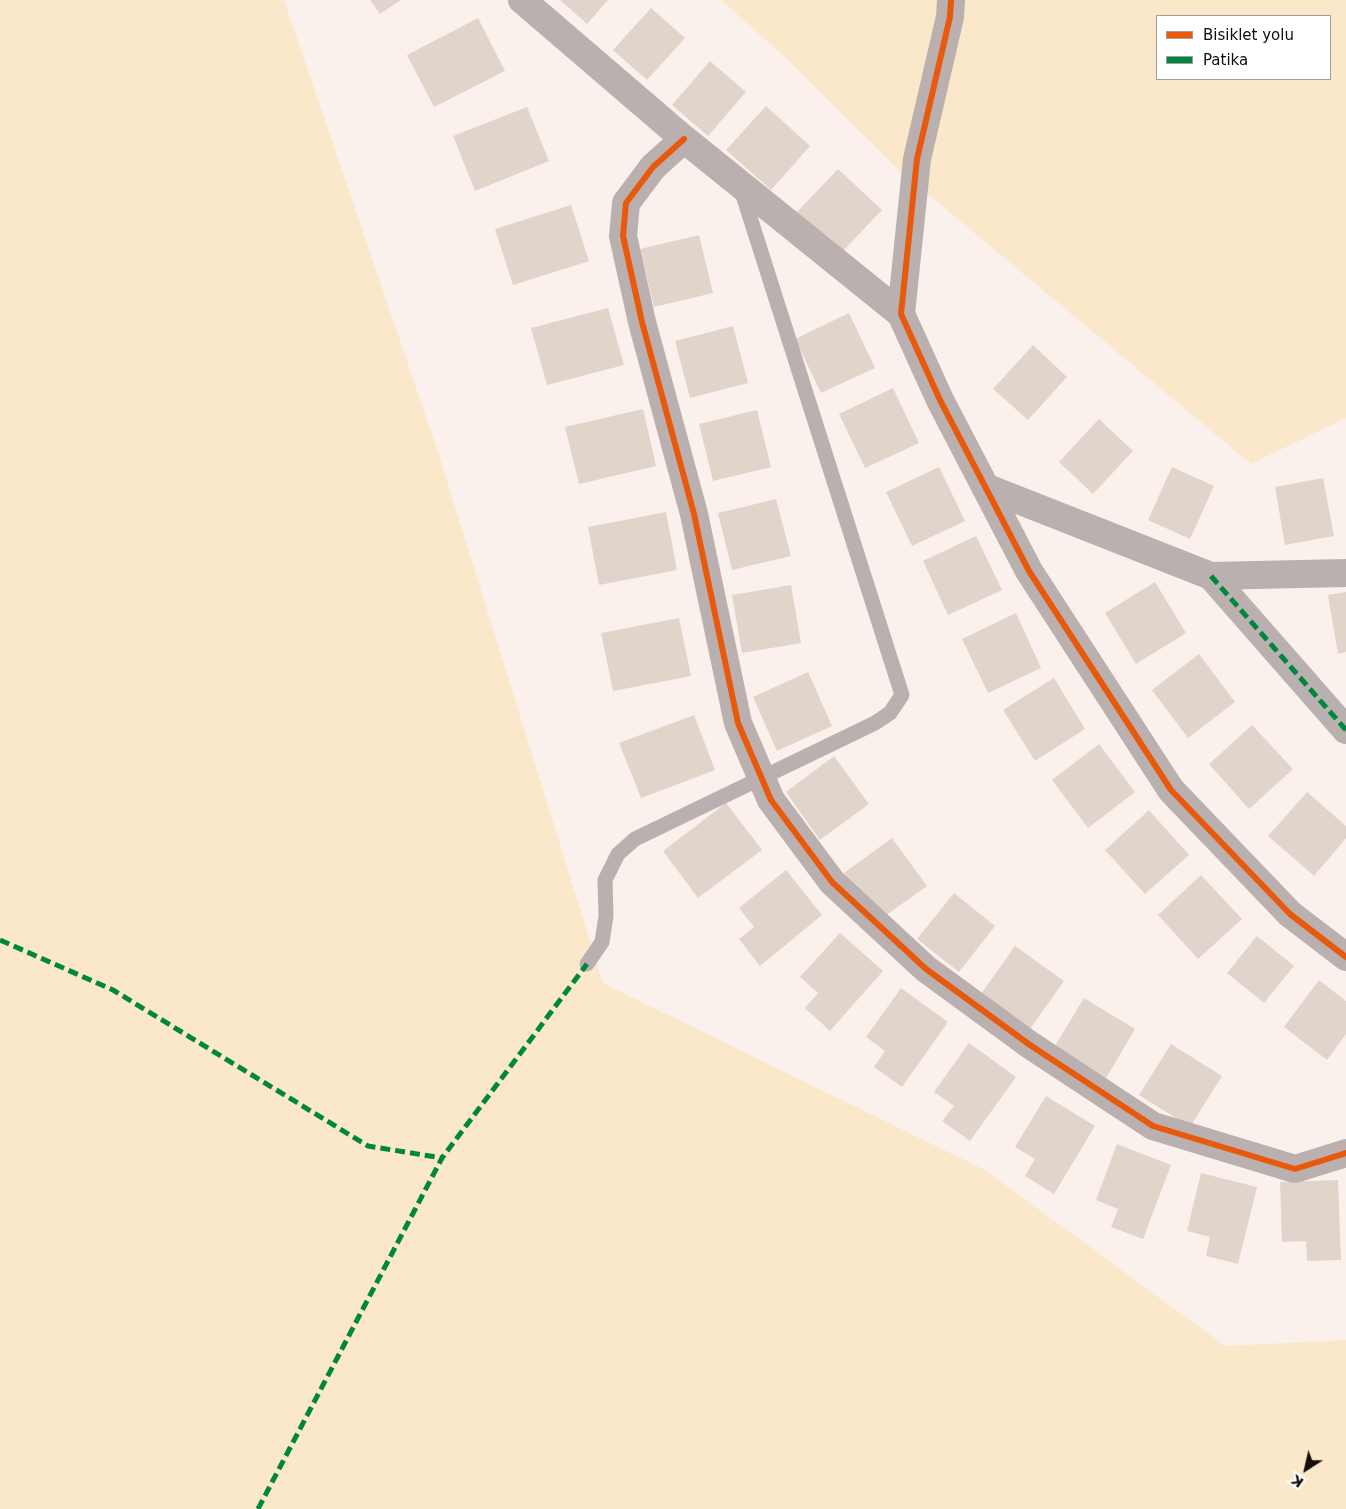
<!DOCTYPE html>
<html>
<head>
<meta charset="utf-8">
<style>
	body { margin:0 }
	#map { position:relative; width:1346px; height:1509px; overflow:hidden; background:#faf1ed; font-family:"DejaVu Sans",sans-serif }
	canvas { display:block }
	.legend { position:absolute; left:1156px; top:15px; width:175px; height:65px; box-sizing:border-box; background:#fff; border:1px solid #a19e9d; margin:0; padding:6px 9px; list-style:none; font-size:15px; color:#130c0a }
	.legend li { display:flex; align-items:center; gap:10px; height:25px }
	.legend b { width:25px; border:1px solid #a19e9d }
	.north { position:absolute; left:1281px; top:1444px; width:50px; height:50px; -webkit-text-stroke:4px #fff; paint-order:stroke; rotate:215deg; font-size:14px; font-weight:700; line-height:20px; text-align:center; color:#130c0a }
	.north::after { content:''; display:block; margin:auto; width:18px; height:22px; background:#130c0a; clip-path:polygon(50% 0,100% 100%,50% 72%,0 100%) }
</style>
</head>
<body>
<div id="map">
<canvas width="1346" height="1509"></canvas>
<ul class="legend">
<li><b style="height:6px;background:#e8590c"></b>Bisiklet yolu</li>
<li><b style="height:6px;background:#00873e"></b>Patika</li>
</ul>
<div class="north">K</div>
</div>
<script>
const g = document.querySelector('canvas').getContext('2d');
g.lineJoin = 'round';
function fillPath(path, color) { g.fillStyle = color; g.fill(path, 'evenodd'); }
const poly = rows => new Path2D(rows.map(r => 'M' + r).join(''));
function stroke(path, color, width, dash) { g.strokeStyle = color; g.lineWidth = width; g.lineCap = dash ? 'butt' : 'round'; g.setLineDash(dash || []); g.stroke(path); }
const green = poly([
	[0,0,284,0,439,455,603,983,985,1170,1225,1346,1346,1340,1346,1509,0,1509],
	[721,0,1346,0,1346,418,1251,464,900,171,787,59],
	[1157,16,1330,16,1330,79,1157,79]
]);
const building = poly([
	[370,0,401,0,380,14],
	[560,0,608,0,587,24],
	[651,8,685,38,647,80,613,50],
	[478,18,505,71,434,107,407,55],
	[710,61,746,92,708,136,672,105],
	[766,106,810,146,771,190,726,150],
	[527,107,549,161,475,191,453,136],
	[838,169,882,210,841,253,797,212],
	[571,205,589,261,513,285,495,229],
	[699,235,713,293,654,307,640,249],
	[608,308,624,365,547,385,531,328],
	[849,313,875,368,821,393,795,339],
	[733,326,748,383,690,398,675,341],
	[1033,345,1067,377,1028,420,993,389],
	[893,388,919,443,865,468,839,414],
	[643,409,656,466,579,484,565,427],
	[757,410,771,467,713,481,699,424],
	[1099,419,1133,451,1093,494,1059,462],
	[939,467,965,521,912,546,886,492],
	[1172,467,1214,486,1190,539,1148,520],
	[1323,478,1334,536,1285,545,1275,487],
	[776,499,791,556,732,570,718,513],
	[666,512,677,570,599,585,588,527],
	[976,536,1002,590,948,615,923,561],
	[1155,582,1186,633,1136,664,1105,613],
	[791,585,801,643,742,653,732,595],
	[1346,592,1346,652,1338,654,1328,595],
	[1016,613,1041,668,988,693,962,639],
	[679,618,691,676,613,691,601,633],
	[1199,654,1235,702,1188,738,1152,690],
	[808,672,832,726,777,751,753,697],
	[1054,678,1085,729,1035,761,1003,710],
	[694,715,715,770,641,798,619,743],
	[1252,725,1293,769,1249,809,1209,764],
	[1099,744,1135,792,1088,828,1052,780],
	[834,756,869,804,820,840,786,792],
	[1307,792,1346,826,1346,838,1314,876,1268,836],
	[726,803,762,850,698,898,663,851],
	[1149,810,1189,855,1145,894,1105,850],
	[892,838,927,886,878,921,844,873],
	[786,870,822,915,760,966,739,939,754,927,739,908],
	[1201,875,1242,919,1198,959,1158,915],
	[954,893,995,926,959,972,917,939],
	[840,933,883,971,830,1031,805,1008,818,993,800,977],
	[1257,936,1294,966,1264,1003,1227,973],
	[1015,946,1064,981,1030,1029,981,994],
	[1319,980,1346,1001,1346,1034,1327,1060,1284,1027],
	[901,988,948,1022,902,1087,874,1067,885,1051,866,1037],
	[1084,998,1135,1029,1105,1080,1053,1049],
	[969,1043,1016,1077,970,1141,942,1121,954,1106,934,1092],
	[1171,1044,1222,1076,1190,1127,1139,1095],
	[1046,1096,1095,1126,1054,1194,1025,1176,1035,1159,1015,1147],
	[1117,1144,1171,1165,1143,1239,1111,1227,1118,1209,1096,1200],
	[1201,1173,1257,1187,1238,1264,1206,1256,1210,1237,1187,1231],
	[1338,1180,1341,1260,1307,1261,1306,1241,1282,1242,1280,1182]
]);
const service = poly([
	[587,964,602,942,606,916,605,880,618,854,635,839,875,723,890,713,902,695,741,189]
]);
const minor = poly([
	[522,0,684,139,901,314],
	[951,0,950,17,917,159,901,314,940,400,1029,571,1171,790,1290,914,1346,957],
	[684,139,653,167,626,203,623,236,642,322,694,514,738,723,771,800,832,882,926,969,1030,1045,1153,1126,1295,1169,1346,1153],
	[985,487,1211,576,1346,573],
	[1211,576,1346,730]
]);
const quiet = poly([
	[1211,576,1346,730],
	[0,940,113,990,368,1146,442,1158],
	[258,1509,442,1158,587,964]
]);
const cycleway = poly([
	[951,0,950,17,917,159,901,314,940,400,1029,571,1171,790,1290,914,1346,957],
	[684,139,653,167,626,203,623,236,642,322,694,514,738,723,771,800,832,882,926,969,1030,1045,1153,1126,1295,1169,1346,1153]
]);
fillPath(green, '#fbe8cb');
fillPath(building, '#e1d4cb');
stroke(service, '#bab0b0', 15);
stroke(minor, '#bab0b0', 28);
stroke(quiet, '#00873e', 5, [10, 5]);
stroke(cycleway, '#e8590c', 6);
</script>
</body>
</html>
